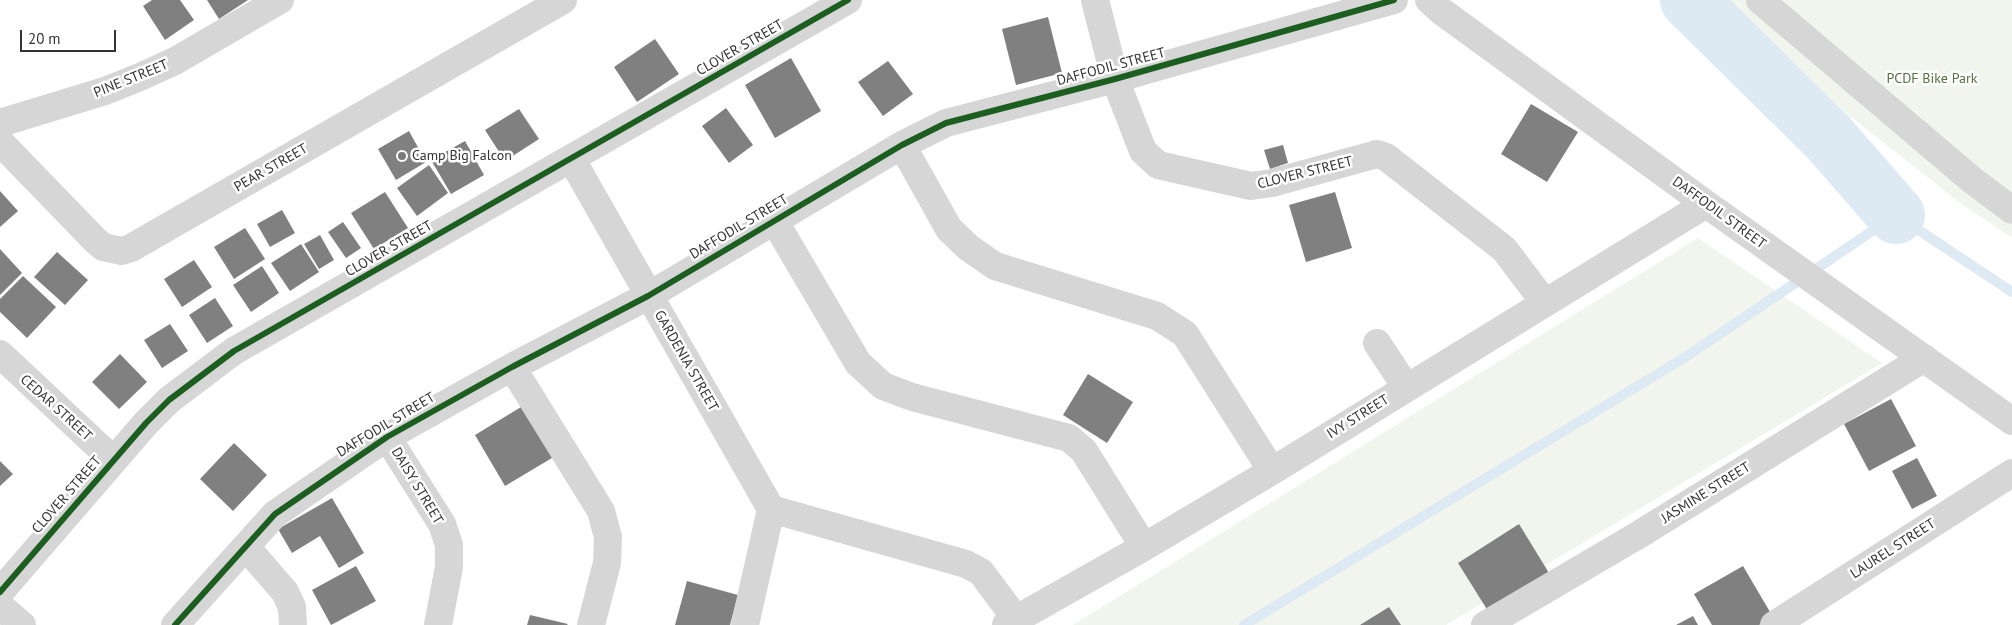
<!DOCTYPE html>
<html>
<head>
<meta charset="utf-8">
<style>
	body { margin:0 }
	#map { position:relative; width:2012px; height:625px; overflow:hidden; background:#fff; font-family:"PT Sans",sans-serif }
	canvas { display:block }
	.scale { position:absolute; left:20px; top:30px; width:96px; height:22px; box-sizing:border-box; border:2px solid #323232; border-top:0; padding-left:6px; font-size:15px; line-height:18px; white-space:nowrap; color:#323232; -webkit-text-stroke:4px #fff; paint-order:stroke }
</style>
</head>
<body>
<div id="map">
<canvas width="2012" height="625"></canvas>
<div class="scale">20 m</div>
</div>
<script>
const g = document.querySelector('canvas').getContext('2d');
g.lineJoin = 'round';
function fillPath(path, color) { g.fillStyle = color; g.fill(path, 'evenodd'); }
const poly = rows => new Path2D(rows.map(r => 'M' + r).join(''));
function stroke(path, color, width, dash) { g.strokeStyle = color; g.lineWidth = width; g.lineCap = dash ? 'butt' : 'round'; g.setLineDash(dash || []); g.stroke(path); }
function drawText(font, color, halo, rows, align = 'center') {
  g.font = font + ' "PT Sans",sans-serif'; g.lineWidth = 5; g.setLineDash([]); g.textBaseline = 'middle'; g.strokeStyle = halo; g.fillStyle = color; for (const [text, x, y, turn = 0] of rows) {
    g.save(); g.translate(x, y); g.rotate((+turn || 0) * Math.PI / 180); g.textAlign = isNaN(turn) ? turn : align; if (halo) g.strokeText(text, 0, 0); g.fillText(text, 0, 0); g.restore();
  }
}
const green = poly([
	[1709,0,2012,0,2012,238,1963,205,1846,113],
	[1698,238,1882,363,1446,625,1073,625]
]);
const stream = poly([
	[1244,625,1684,358,1896,215,2012,292]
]);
const river = poly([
	[1689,0,1828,137,1896,215]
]);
const building = poly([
	[152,0,180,0,194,20,165,40,143,6],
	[207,0,248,0,219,19],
	[1048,17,1062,73,1016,85,1002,29],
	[655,39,679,74,637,102,614,67],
	[791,58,821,111,775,138,745,85],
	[888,61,913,94,883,116,858,82],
	[1531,104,1578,132,1547,182,1501,154],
	[726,108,753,145,729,163,702,126],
	[519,109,539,139,505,161,485,130],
	[409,131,426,162,396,180,378,149],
	[465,141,484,175,451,194,431,160],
	[1283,145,1288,163,1270,169,1264,150],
	[429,165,448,193,417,216,397,188],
	[0,191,18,211,0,227],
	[385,192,408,228,374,249,351,213],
	[1335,192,1352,248,1306,262,1289,205],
	[282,210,295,233,270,247,257,224],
	[343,222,361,248,346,258,328,232],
	[245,228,265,259,234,279,214,247],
	[320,235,334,260,319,269,304,244],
	[301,244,319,272,290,291,271,263],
	[0,249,22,273,0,295],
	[57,252,88,280,65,305,34,277],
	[194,260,212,287,182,307,164,279],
	[262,266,279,293,251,312,233,285],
	[23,276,56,307,27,338,0,312,0,299],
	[215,298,233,326,207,343,189,315],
	[170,324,188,351,162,368,144,340],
	[120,354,147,382,119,409,92,382],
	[1088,374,1133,402,1107,443,1063,415],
	[1891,399,1916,446,1869,471,1844,424],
	[526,404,557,455,505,486,475,435],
	[234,443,267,475,233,511,200,479],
	[1917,458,1937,496,1912,509,1892,471],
	[0,461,13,474,0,486],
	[332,498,364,553,339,568,320,536,292,553,278,529],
	[1519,524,1549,573,1488,611,1458,563],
	[356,566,376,601,331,625,312,590],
	[1743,566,1773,617,1759,625,1712,625,1694,594],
	[687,581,738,595,730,625,675,625],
	[1389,607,1401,625,1360,625],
	[530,615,568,624,567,625,527,625],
	[1693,616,1698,625,1676,625]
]);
const minor = poly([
	[1095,0,1115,79,1143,151,1158,165,1251,186,1272,183,1377,154,1386,157,1504,249,1545,303],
	[1429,0,1441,11,1706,204,2012,421],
	[1760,0,1972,180,2012,210],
	[0,123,105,91,140,77,175,61,280,0],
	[0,142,95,240,103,247,122,251,131,248,563,0],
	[902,145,949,229,969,248,995,266,1157,316,1185,334,1272,471],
	[572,160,771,509,745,625],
	[774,220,858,363,883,386,912,397,1069,438,1084,451,1144,547],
	[1377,343,1406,387],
	[0,354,113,460],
	[512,367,601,511,608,537,607,563,591,625],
	[387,437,442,524,449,545,449,567,438,625],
	[771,509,966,564,981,572,1016,619],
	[246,547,285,592,292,607,293,625],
	[0,592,146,423,169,400,234,351,848,0],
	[0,606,22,625],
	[175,625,275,514,387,437,512,367,648,296,902,145,946,123,1115,79,1394,0],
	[1006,625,1144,547,1272,471,1706,204],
	[1485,625,1640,534,1924,358],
	[1774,625,2012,473]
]);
const cycleway = poly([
	[0,592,146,423,169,400,234,351,848,0],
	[175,625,275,514,387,437,512,367,648,296,902,145,946,123,1115,79,1394,0]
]);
const markers = [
	[402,156,5,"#7a7a7a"]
];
const streetNames = [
	["CLOVER STREET",740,48,-30],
	["DAFFODIL STREET",1111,67,-15],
	["PINE STREET",131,79,-22],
	["PEAR STREET",271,168,-30],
	["CLOVER STREET",1305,173,-14],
	["DAFFODIL STREET",1719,213,36],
	["DAFFODIL STREET",739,227,-31],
	["CLOVER STREET",389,249,-30],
	["GARDENIA STREET",686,361,60],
	["CEDAR STREET",56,408,42],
	["IVY STREET",1358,417,-32],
	["DAFFODIL STREET",386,425,-31],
	["DAISY STREET",417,486,59],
	["JASMINE STREET",1706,493,-32],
	["CLOVER STREET",67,495,-49],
	["LAUREL STREET",1893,549,-33]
];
const parkNames = [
	["PCDF Bike Park",1932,79]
];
const poiNames = [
	["Camp Big Falcon",412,156]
];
fillPath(green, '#f1f5ed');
stroke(stream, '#ddeaf3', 10);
stroke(river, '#ddeaf3', 58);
fillPath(building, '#808080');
stroke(minor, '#d6d6d6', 28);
stroke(cycleway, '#1b5e20', 6);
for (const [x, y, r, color] of markers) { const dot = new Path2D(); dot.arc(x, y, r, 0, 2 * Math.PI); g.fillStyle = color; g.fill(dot); stroke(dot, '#fff', 2); }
drawText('14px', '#323232', '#fff', streetNames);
drawText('14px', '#556f3e', '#fff', parkNames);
drawText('14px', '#323232', '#fff', poiNames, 'left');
</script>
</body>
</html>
